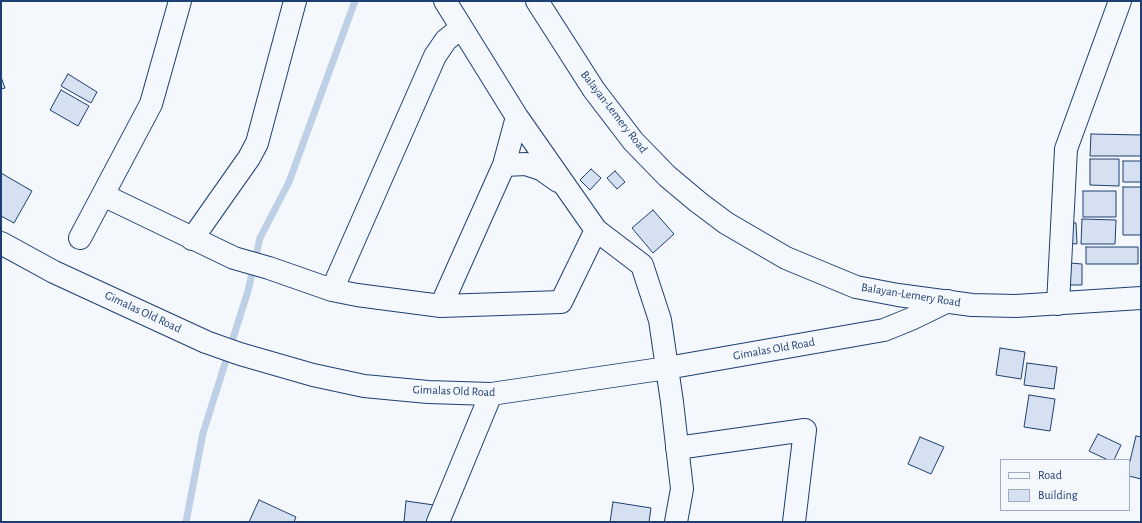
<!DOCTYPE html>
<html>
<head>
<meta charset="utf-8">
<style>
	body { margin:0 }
	#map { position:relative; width:1142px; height:523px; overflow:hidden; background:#f4f7fb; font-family:"Alegreya Sans",sans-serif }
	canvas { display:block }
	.frame { position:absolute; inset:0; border:2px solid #1d3f73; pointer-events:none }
	.legend { position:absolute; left:1000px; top:459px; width:130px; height:52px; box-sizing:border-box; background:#f4f7fb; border:1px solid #9eadc5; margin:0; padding:5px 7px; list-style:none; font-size:12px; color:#1d3f73 }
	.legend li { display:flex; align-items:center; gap:8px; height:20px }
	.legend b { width:20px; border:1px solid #9eadc5 }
</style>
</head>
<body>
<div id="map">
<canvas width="1142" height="523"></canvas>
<div class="frame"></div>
<ul class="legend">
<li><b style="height:5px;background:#f4f7fb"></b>Road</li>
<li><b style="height:11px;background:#d5e0f0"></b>Building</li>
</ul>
</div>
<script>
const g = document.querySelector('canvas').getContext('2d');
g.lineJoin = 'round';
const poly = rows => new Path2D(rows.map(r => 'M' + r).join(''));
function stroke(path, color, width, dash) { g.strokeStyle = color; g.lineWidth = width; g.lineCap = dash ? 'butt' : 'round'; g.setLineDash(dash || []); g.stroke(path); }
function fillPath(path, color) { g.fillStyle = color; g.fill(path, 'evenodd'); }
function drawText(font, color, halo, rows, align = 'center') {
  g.font = font + ' "Alegreya Sans",sans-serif'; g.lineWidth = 3; g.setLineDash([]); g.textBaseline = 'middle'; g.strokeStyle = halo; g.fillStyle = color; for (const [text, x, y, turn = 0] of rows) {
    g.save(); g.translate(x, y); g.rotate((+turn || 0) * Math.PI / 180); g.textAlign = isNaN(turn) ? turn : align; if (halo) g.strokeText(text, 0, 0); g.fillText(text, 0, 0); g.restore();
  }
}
const stream = poly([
	[186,522,203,433,248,291,260,238,289,182,355,1]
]);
const building = poly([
	[68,74,97,92,91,103,61,86,68,74],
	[1,77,5,88,1,89,1,77],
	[61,90,89,106,78,126,50,110,61,90],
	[1091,134,1141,135,1141,156,1090,156,1091,134],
	[1090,159,1119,159,1119,186,1090,185,1090,159],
	[1123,161,1141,161,1141,182,1123,182,1123,161],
	[591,169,601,178,590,190,580,180,591,169],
	[615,171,625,182,617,189,607,178,615,171],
	[1,173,32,191,14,223,1,216,1,173],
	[1123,187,1141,187,1141,235,1123,235,1123,187],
	[1083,191,1116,191,1116,217,1083,217,1083,191],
	[653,210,674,234,653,253,632,228,653,210],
	[1082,219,1116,220,1115,244,1081,244,1082,219],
	[1067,222,1076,223,1077,244,1067,243,1067,222],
	[1086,247,1138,247,1138,264,1086,264,1086,247],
	[1070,263,1082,264,1082,285,1070,285,1070,263],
	[1000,348,1025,352,1021,379,996,375,1000,348],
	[1027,363,1057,367,1054,389,1024,385,1027,363],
	[1029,395,1055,399,1050,431,1024,427,1029,395],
	[1098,434,1121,445,1114,460,1108,460,1089,451,1098,434],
	[1136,436,1141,437,1141,479,1129,476,1129,465,1136,436],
	[920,437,944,447,931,474,908,464,920,437],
	[259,500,296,517,294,522,249,522,259,500],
	[406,501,434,505,432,522,404,522,406,501],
	[613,502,651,508,649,522,610,522,613,502]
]);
const minor = poly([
	[445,1,517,117,596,230,642,265,660,320,672,402,682,489,676,522],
	[504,165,526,164,541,169,558,181],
	[103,195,234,258,269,268,332,290,357,295,441,306,561,302,596,230],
	[80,238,151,104,180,1],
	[192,239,249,158,257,143,295,1],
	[1,243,54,272,206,342,240,354,313,375,364,386,428,392,491,394,667,368,884,330,911,319,948,301],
	[332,290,435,56,446,40,461,28],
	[1058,304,1066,149,1120,1],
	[441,306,504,165,517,117],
	[677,448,805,430,794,522],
	[438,522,491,394]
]);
const major = poly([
	[537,1,594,90,633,141,667,176,698,202,726,223,786,258,856,287,898,295,972,305,1016,306,1141,298]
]);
const streetNames = [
	["Balayan-Lemery Road",614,112,52],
	["Balayan-Lemery Road",911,295,9],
	["Gimalas Old Road",143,312,25],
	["Gimalas Old Road",774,349,-10],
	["Gimalas Old Road",454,391,2]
];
stroke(stream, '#bed0e5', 7);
fillPath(building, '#d5e0f0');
stroke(building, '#1d3f73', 1);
stroke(minor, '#1d3f73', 24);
stroke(major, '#1d3f73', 24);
stroke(minor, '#f4f7fb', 22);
stroke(major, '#f4f7fb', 22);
drawText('12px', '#1d3f73', '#f4f7fb', streetNames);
</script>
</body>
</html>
